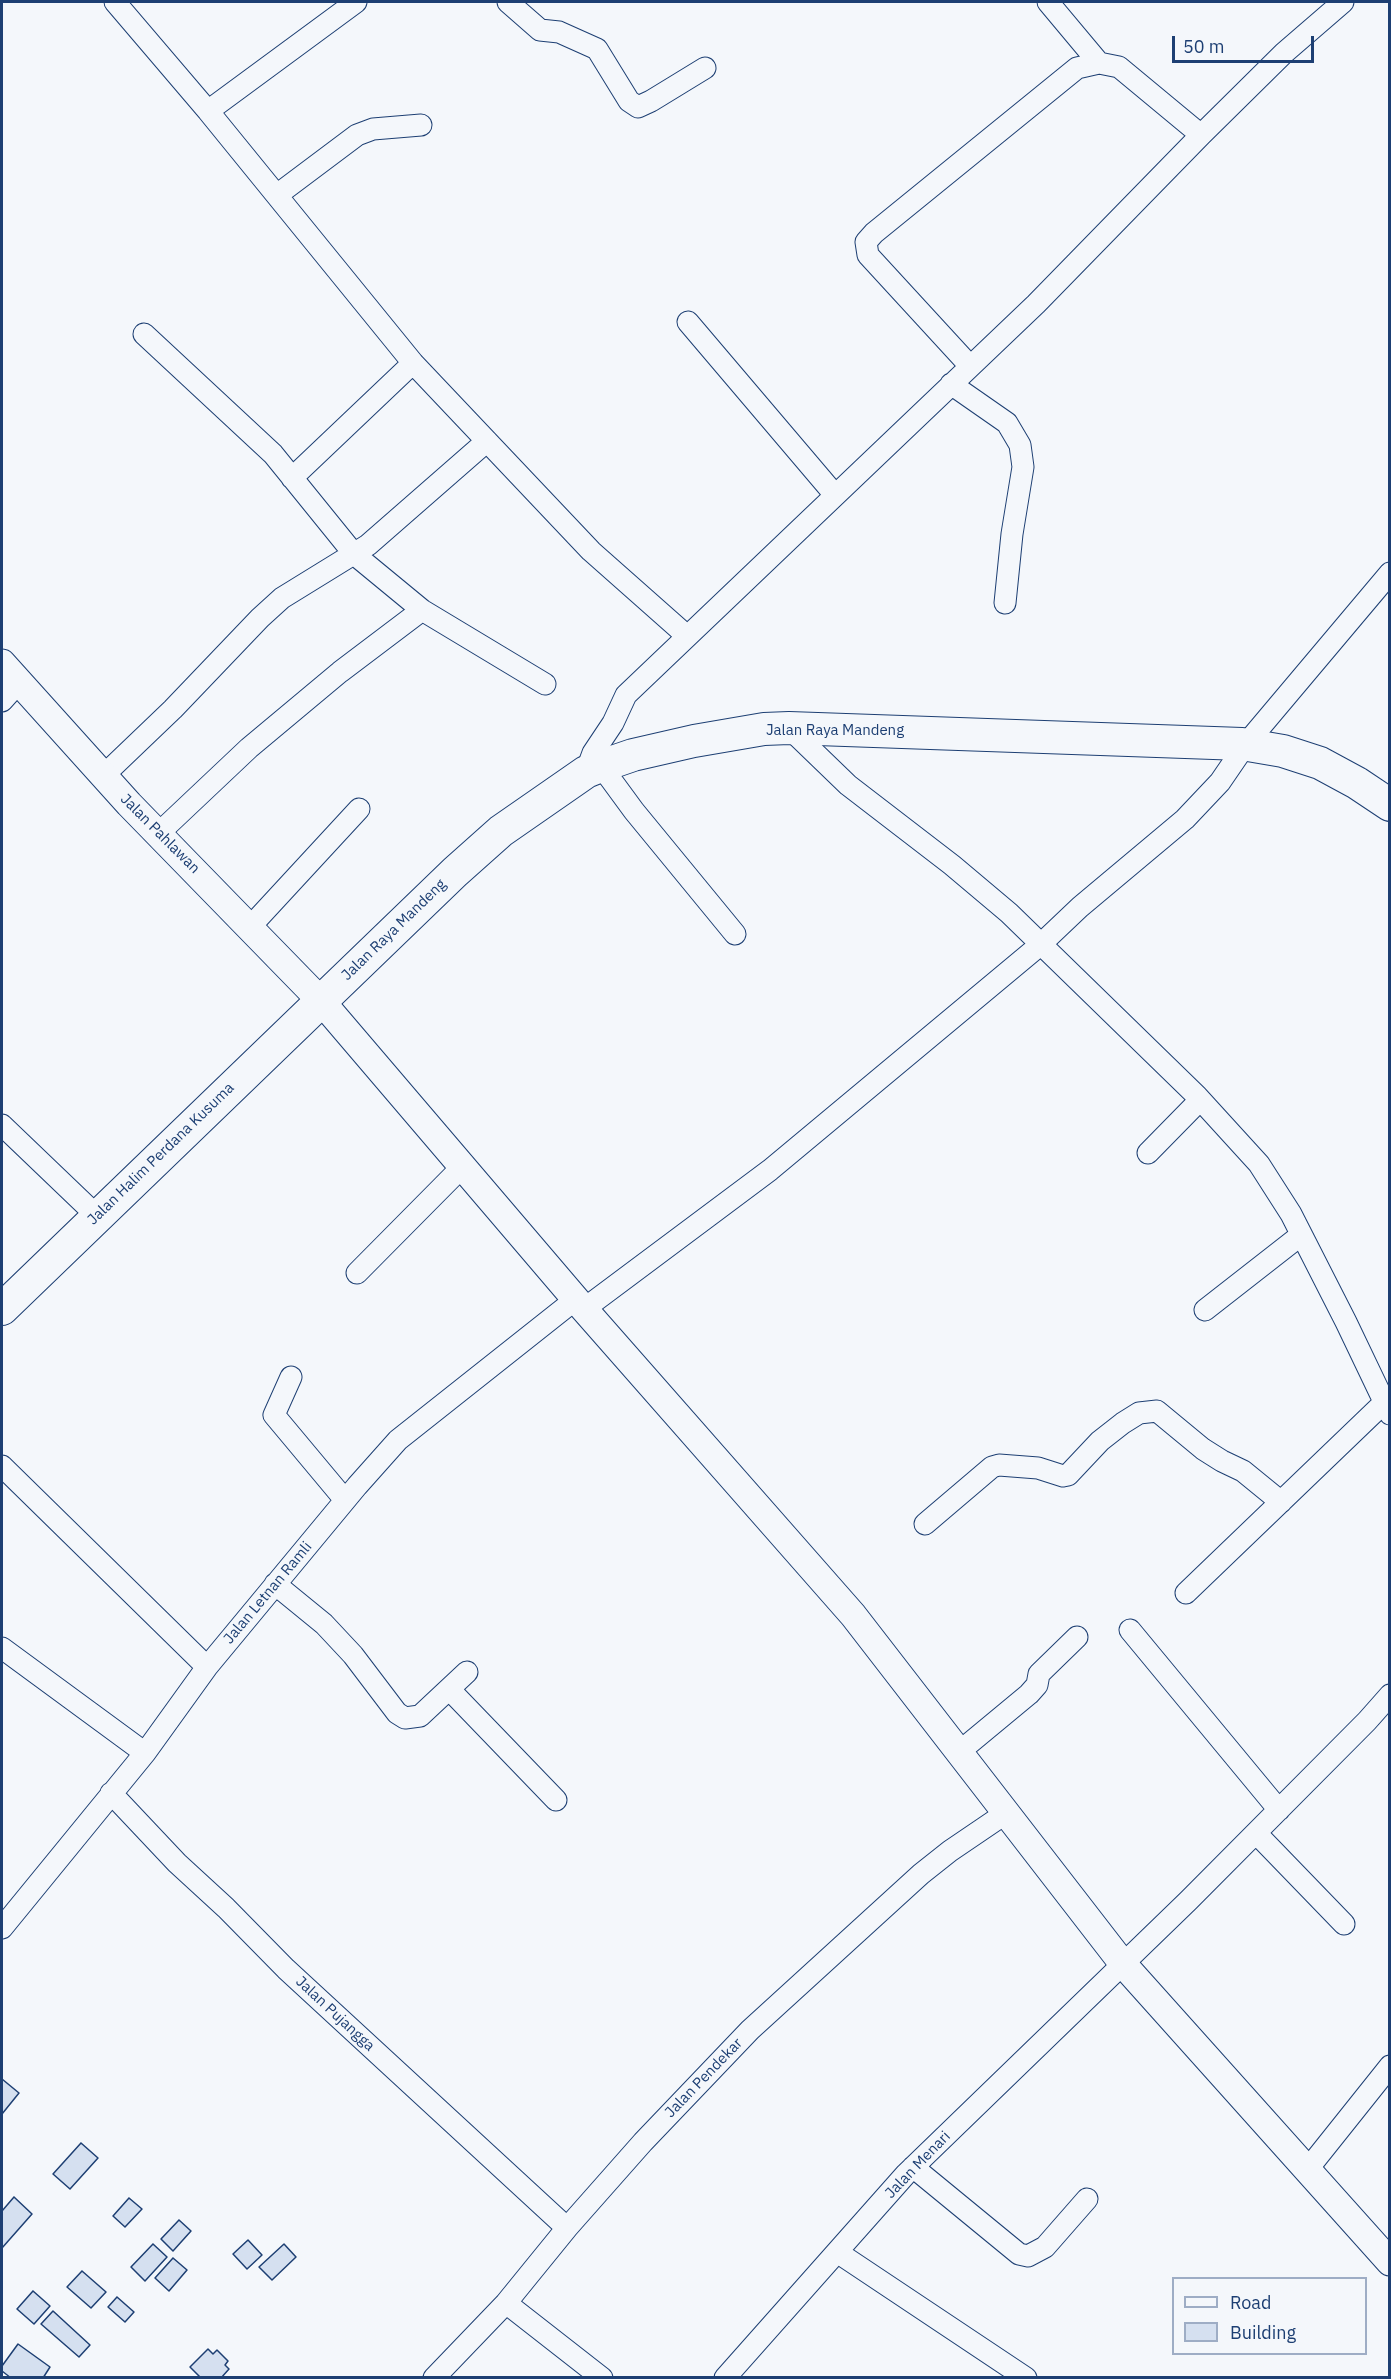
<!DOCTYPE html>
<html>
<head>
<meta charset="utf-8">
<style>
	body { margin:0 }
	#map { position:relative; width:1391px; height:2379px; overflow:hidden; background:#f4f7fb; font-family:"IBM Plex Sans",sans-serif }
	canvas { display:block }
	.frame { position:absolute; inset:0; border:3px solid #1d3f73; pointer-events:none }
	.legend { position:absolute; left:1172px; top:2277px; width:195px; height:78px; box-sizing:border-box; background:#f4f7fb; border:2px solid #9eadc5; margin:0; padding:8px 10px; list-style:none; font-size:18px; color:#1d3f73 }
	.legend li { display:flex; align-items:center; gap:12px; height:30px }
	.legend b { width:30px; border:2px solid #9eadc5 }
	.scale { position:absolute; left:1172px; top:36px; width:142px; height:27px; box-sizing:border-box; border:3px solid #1d3f73; border-top:0; padding-left:8px; font-size:18px; line-height:21px; white-space:nowrap; color:#1d3f73; -webkit-text-stroke:4px #f4f7fb; paint-order:stroke }
</style>
</head>
<body>
<div id="map">
<canvas width="1391" height="2379"></canvas>
<div class="frame"></div>
<ul class="legend">
<li><b style="height:8px;background:#f4f7fb"></b>Road</li>
<li><b style="height:16px;background:#d5e0f0"></b>Building</li>
</ul>
<div class="scale">50 m</div>
</div>
<script>
const g = document.querySelector('canvas').getContext('2d');
g.lineJoin = 'round';
function fillPath(path, color) { g.fillStyle = color; g.fill(path, 'evenodd'); }
const poly = rows => new Path2D(rows.map(r => 'M' + r).join(''));
function stroke(path, color, width, dash) { g.strokeStyle = color; g.lineWidth = width; g.lineCap = dash ? 'butt' : 'round'; g.setLineDash(dash || []); g.stroke(path); }
function drawText(font, color, halo, rows, align = 'center') {
  g.font = font + ' "IBM Plex Sans",sans-serif'; g.lineWidth = 4.5; g.setLineDash([]); g.textBaseline = 'middle'; g.strokeStyle = halo; g.fillStyle = color; for (const [text, x, y, turn = 0] of rows) {
    g.save(); g.translate(x, y); g.rotate((+turn || 0) * Math.PI / 180); g.textAlign = isNaN(turn) ? turn : align; if (halo) g.strokeText(text, 0, 0); g.fillText(text, 0, 0); g.restore();
  }
}
const building = poly([
	[2,2079,19,2093,2,2114,2,2079],
	[81,2143,98,2158,70,2189,53,2174,81,2143],
	[14,2197,32,2214,2,2248,2,2211,14,2197],
	[129,2198,142,2209,125,2227,113,2216,129,2198],
	[179,2220,191,2231,173,2251,161,2239,179,2220],
	[248,2240,262,2255,247,2269,233,2254,248,2240],
	[153,2244,167,2257,145,2281,131,2267,153,2244],
	[284,2244,296,2257,272,2280,259,2267,284,2244],
	[173,2258,187,2270,169,2291,155,2278,173,2258],
	[82,2271,106,2292,91,2308,67,2287,82,2271],
	[33,2291,50,2306,34,2324,17,2309,33,2291],
	[117,2297,134,2312,125,2322,108,2307,117,2297],
	[53,2311,90,2345,79,2357,41,2324,53,2311],
	[18,2344,50,2367,43,2378,11,2378,2,2371,2,2366,18,2344],
	[208,2349,213,2354,217,2350,228,2361,225,2365,229,2369,221,2378,201,2378,190,2367,208,2349]
]);
const minor = poly([
	[115,2,208,111,413,363,591,551,687,636],
	[508,2,540,30,559,32,597,49,629,101,638,107,651,101,705,68],
	[1048,2,1099,63],
	[208,111,356,2],
	[277,195,357,135,373,129,421,125],
	[688,322,835,495],
	[144,334,273,454,354,554,422,610,545,684],
	[970,366,868,255,866,242,874,233,1077,68,1099,63,1119,67,1201,135],
	[951,384,1007,423,1020,445,1023,467,1012,534,1005,603],
	[292,478,413,363],
	[2,701,20,681],
	[789,728,848,785,952,865,1009,913,1197,1096,1259,1164,1291,1214,1346,1322,1390,1414],
	[601,766,634,811,735,934],
	[586,772,593,753,613,723,626,695,1036,304,1201,135,1284,53,1343,2],
	[103,776,173,709,260,618,282,598,368,545,487,441],
	[159,833,249,748,340,672,422,610],
	[250,927,359,809],
	[2,1125,97,1216],
	[1148,1153,1200,1100],
	[357,1273,462,1167],
	[584,1309,770,1170,1040,945,1080,907,1185,819,1220,782,1246,744,1390,573],
	[1205,1310,1301,1235],
	[291,1377,274,1415,345,1500],
	[2,1466,207,1667],
	[925,1524,992,1467,999,1465,1038,1468,1063,1476,1068,1475,1100,1441,1123,1423,1139,1413,1157,1411,1203,1449,1222,1461,1243,1471,1281,1502],
	[275,1584,324,1624,353,1655,397,1713,405,1718,420,1716,467,1672],
	[1186,1593,1390,1397],
	[1130,1630,1279,1810],
	[2,1648,145,1753],
	[449,1689,556,1800],
	[959,1752,1029,1694,1037,1685,1039,1674,1077,1637],
	[111,1793,177,1863,226,1908,286,1969,567,2228],
	[1256,1833,1344,1924],
	[2,1928,145,1753,207,1667,357,1486,398,1440,576,1299],
	[913,2167,1019,2254,1028,2256,1045,2247,1087,2199],
	[1307,2170,1390,2066],
	[837,2252,1026,2378],
	[506,2303,602,2378],
	[434,2378,506,2303,567,2228,643,2142,750,2030,921,1874,950,1851,1006,1813],
	[725,2378,906,2174,1188,1901,1367,1721,1390,1695]
]);
const major = poly([
	[2,663,129,804,322,1002,584,1309,853,1615,1123,1964,1390,2262]
]);
const highway = poly([
	[2,1309,455,872,501,831,586,772,601,766,633,755,694,741,764,729,789,728,1242,744,1283,751,1320,763,1357,783,1390,805]
]);
const streetNames = [
	["Jalan Raya Mandeng",835,731],
	["Jalan Pahlawan",160,834,45],
	["Jalan Raya Mandeng",394,930,-44],
	["Jalan Halim Perdana Kusuma",161,1154,-44],
	["Jalan Letnan Ramli",268,1593,-50],
	["Jalan Pujangga",335,2014,43],
	["Jalan Pendekar",704,2078,-46],
	["Jalan Menari",918,2165,-46]
];
fillPath(building, '#d5e0f0');
stroke(building, '#1d3f73', 1.5);
stroke(minor, '#1d3f73', 23);
stroke(major, '#1d3f73', 29);
stroke(highway, '#1d3f73', 34);
stroke(minor, '#f4f7fb', 21);
stroke(major, '#f4f7fb', 27);
stroke(highway, '#f4f7fb', 32);
drawText('15px', '#1d3f73', '#f4f7fb', streetNames);
</script>
</body>
</html>
